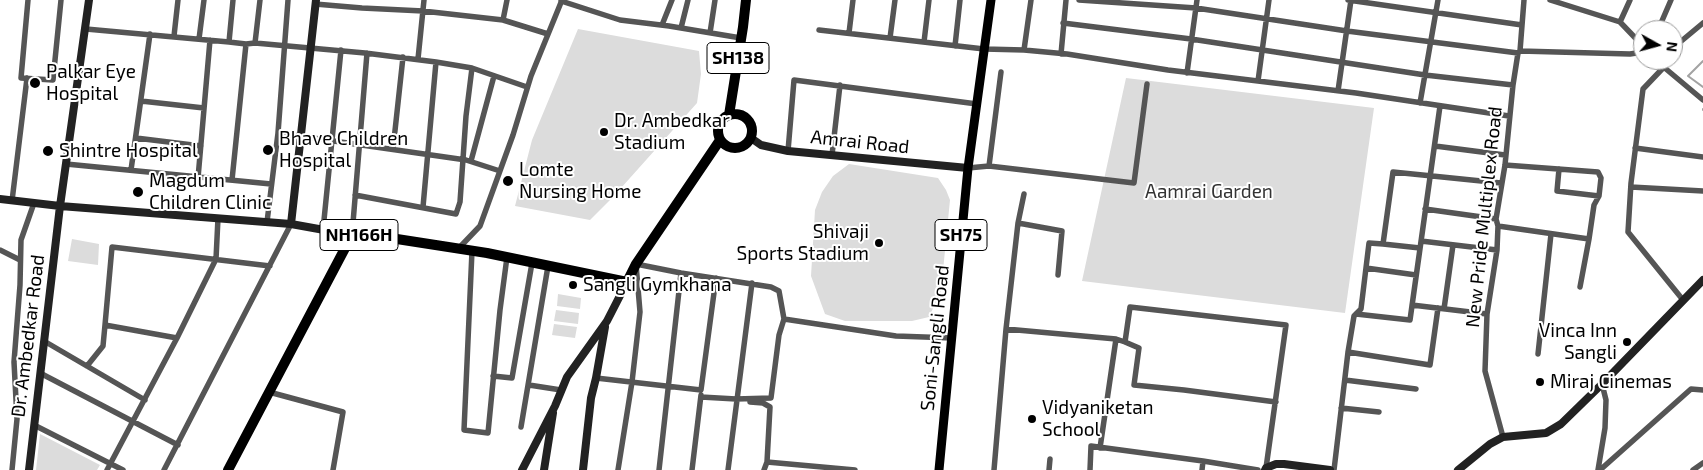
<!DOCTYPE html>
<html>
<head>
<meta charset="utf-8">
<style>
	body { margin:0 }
	#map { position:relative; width:1703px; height:470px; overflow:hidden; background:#fff; font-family:"Exo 2",sans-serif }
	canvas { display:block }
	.north { position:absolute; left:1633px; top:20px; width:50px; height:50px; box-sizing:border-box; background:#fff; border:1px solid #999; border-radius:50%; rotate:97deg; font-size:14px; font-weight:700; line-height:20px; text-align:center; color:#000 }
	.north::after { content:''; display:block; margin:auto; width:18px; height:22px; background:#000; clip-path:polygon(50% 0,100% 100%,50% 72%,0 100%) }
</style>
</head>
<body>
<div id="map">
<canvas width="1703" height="470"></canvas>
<div class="north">N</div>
</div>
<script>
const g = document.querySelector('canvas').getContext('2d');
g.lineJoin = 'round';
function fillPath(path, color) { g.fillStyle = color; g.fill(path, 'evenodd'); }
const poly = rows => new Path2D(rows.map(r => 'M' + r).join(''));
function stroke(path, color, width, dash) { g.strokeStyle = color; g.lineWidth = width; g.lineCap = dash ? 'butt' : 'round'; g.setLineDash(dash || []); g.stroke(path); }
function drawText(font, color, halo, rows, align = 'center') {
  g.font = font + ' "Exo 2",sans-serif'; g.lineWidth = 4; g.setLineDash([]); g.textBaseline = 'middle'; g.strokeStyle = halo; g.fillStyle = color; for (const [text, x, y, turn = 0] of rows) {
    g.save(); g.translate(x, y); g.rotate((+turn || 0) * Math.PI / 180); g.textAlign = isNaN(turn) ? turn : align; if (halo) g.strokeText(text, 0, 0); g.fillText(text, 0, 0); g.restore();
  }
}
const green = poly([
	[578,29,699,51,701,74,697,103,613,197,590,220,515,206,532,140],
	[1126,78,1374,108,1345,313,1082,281],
	[849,164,938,178,946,190,950,200,941,291,929,317,912,321,845,321,825,314,811,276,815,210,822,192,833,176],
	[72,239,99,244,98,265,68,261],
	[558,294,581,298,580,309,557,306],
	[556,310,579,313,578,324,554,321],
	[554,324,577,327,575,338,552,335],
	[40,434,100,465,97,470,36,470]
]);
const stream = poly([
	[1703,61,1688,76,1703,87],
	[1703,109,1703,110]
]);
const street = poly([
	[28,0,21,78,53,80,61,0],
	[1079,0,1196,8,1347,31,1518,53],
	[1348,0,1522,25],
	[1550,0,1620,22,1643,46],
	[561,1,620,20,669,26,741,38],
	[315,4,362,8,423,11,503,20,548,34],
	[503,20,507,0],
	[1620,22,1630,0],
	[1063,23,1191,39,1425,75,1513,85],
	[662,25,672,0],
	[681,28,688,0],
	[86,29,229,42,233,0],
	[819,30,984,49,1024,50,1067,54,1168,70,1356,93,1509,116],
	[1658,30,1671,0],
	[710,33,715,0],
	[849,33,853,0],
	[174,36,178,0],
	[890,38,895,0],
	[199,39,204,0],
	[229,42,246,44],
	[924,42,929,0],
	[255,43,365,53,436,62,423,207],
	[955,46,960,0],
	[1673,48,1703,23],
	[1024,50,1031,0],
	[1520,51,1630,54,1643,52],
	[1061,54,1066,0],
	[418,59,424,0],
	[1657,60,1666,69,1703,100],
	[436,62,472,68,527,87],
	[1664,67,1643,89,1631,183,1628,232,1683,300],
	[1187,73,1197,0],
	[1258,81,1269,0],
	[1338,91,1351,0],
	[141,101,204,108],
	[1420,103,1438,0],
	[278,133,466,160,500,171],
	[136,138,201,146],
	[1435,146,1505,155],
	[1635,148,1703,157],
	[393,149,403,57],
	[788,151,794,80,977,104],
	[832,155,840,85],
	[471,161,494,76],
	[66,164,271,184],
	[989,166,1001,72],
	[968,168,989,166,1134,183,1147,84],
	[1559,169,1557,191,1599,196],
	[131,170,150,34],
	[198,178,210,40],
	[232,180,246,44,255,43,260,0],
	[1631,187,1703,191],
	[355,195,456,214,460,202,466,116,472,68],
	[12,201,27,78],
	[1425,209,1496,219],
	[267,222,278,133,288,0],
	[1018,223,1062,231,1058,275],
	[1498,226,1589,239,1594,205,1599,196,1601,178,1598,172,1505,165],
	[323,230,341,50],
	[352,235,367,53],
	[1421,241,1497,250],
	[1420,248,1383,244,1393,172,1501,183],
	[458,249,480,226,513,135,531,76,562,0],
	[0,250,20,260],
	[472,251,464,430,488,433,500,310,507,257],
	[1366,268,1416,275],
	[1580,287,1589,239],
	[1412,305,1487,314],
	[1444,309,1453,245],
	[1356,314,1410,320,1440,106],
	[784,319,896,336,952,338],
	[1006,329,1116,339,1125,342,1139,348,1134,385,1184,390,1276,402],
	[177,338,105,325,112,247,270,266],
	[44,341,145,400],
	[1125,342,1130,307,1286,325,1266,468],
	[1348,352,1430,365,1438,308],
	[1538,354,1551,234],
	[87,366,103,346,105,325],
	[40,373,178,445],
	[493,376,512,378,532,263],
	[596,378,701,390,716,278],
	[1345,380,1416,389],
	[529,385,561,390],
	[269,392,343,412,333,470],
	[750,402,763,403,770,407,767,462,764,470],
	[1341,408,1379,412],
	[34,425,123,470],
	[521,427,548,266],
	[1503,437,1485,371,1487,314,1497,250,1498,226,1496,219,1505,165,1513,85,1518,53,1520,51,1524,0],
	[1100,448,1116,339],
	[767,462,855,470],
	[12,470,17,419,14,362,20,285,21,240,34,203],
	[107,470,177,338,216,259,218,218],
	[164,470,291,224],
	[618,470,632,382,640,312,636,264,681,273,771,287,779,291,784,319,779,335,771,398,736,399,701,397],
	[659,470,681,273],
	[692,470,701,395],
	[728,470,752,283],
	[994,470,1006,329,1018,223,1024,194],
	[1049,470,1050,459],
	[1090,470,1091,446,1203,461,1258,470],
	[1202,470,1203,461],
	[1334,470,1348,352,1354,316,1361,309,1369,243,1383,244],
	[1598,470,1605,428,1606,400,1602,384],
	[1600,470,1691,389,1703,390],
	[1693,470,1703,463]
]);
const secondary = poly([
	[751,138,761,145,788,151,968,168],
	[0,199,60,206,291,224,352,235],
	[291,224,316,0],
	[29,470,60,206,89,0],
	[522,470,555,406,567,377,607,321,627,282],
	[544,470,553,413],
	[583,470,591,398,596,378,605,327],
	[1265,470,1266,468,1276,464,1284,464,1330,470],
	[1458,470,1490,444,1503,437,1546,433,1561,424,1602,384,1703,280]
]);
const primary = poly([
	[939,470,968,168,991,0]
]);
const highway = poly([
	'718 131a17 17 0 1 1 34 0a17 17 0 1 1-34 0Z',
	[729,115,743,27,746,0],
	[228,470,352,235,384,237,487,253,627,282,636,264,720,140]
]);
const markers = [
	[35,83,6,"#000"],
	[604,132,5,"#000"],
	[268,150,6,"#000"],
	[48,151,6,"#000"],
	[508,181,6,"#000"],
	[138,192,6,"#000"],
	[879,243,5,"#000"],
	[573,285,5,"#000"],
	[1627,342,5,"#000"],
	[1540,382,5,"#000"],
	[1032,419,5,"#000"]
];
const shields = [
	[738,58,62],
	[359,235,78],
	[961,235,52]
];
const shieldNames = [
	["SH138",738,58],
	["NH166H",359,235],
	["SH75",961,235]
];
const poiNames = [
	["Palkar Eye",46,72],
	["Hospital",46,94],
	["Dr. Ambedkar",614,121],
	["Stadium",614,143],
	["Bhave Children",279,139],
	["Hospital",279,161],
	["Shintre Hospital",59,151],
	["Lomte",519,170],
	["Nursing Home",519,192],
	["Magdum",149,181],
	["Children Clinic",149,203],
	["Shivaji",869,232,"right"],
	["Sports Stadium",869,254,"right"],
	["Sangli Gymkhana",583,285],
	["Vinca Inn",1617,331,"right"],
	["Sangli",1617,353,"right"],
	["Miraj Cinemas",1550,382],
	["Vidyaniketan",1042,408],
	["School",1042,430]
];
const streetNames = [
	["Amrai Road",860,142,6],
	["New Pride Multiplex Road",1484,217,-84],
	["Dr. Ambedkar Road",28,336,-83],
	["Soni-Sangli Road",935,338,-84]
];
const parkNames = [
	["Aamrai Garden",1209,192]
];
fillPath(green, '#dcdcdc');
stroke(stream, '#a3a3a3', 2);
stroke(street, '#555', 5.5);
stroke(secondary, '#222', 8);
stroke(primary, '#000', 9);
stroke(highway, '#000', 10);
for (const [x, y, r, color] of markers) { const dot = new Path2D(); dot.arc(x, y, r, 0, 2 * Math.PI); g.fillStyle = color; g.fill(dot); stroke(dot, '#fff', 2); }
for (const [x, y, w] of shields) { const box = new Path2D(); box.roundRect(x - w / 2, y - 15.5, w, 31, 4); g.fillStyle = '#fff'; g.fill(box); stroke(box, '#000', 1); }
drawText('bold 18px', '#000', null, shieldNames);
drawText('19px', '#000', '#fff', poiNames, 'left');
drawText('19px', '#000', '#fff', streetNames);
drawText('19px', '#333', '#fff', parkNames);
</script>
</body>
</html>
